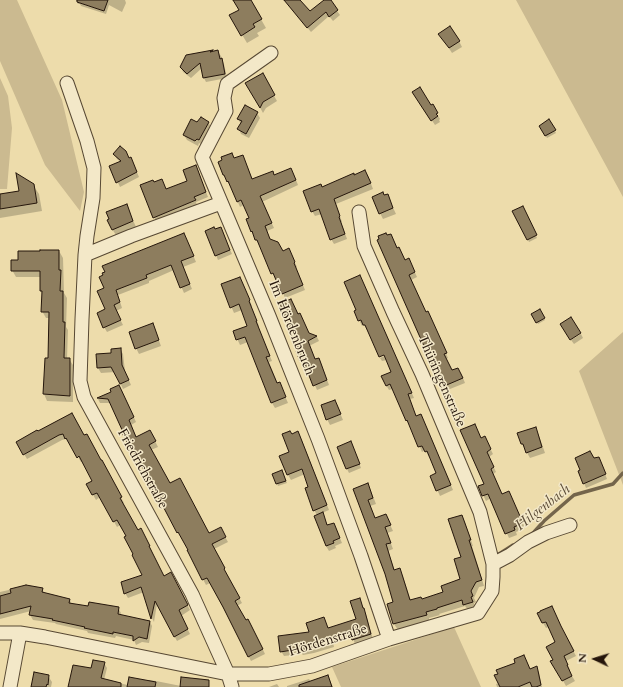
<!DOCTYPE html>
<html>
<head>
<meta charset="utf-8">
<style>
	body { margin:0 }
	#map { position:relative; width:623px; height:687px; overflow:hidden; background:#eddcab; font-family:Cardo,serif }
	canvas { display:block }
	.north { position:absolute; left:575px; top:639px; width:40px; height:40px; -webkit-text-stroke:3px #f3e8c8; paint-order:stroke; rotate:274deg; font-size:11px; font-weight:700; line-height:16px; text-align:center; color:#25160b }
	.north::after { content:''; display:block; margin:auto; width:14px; height:18px; background:#25160b; clip-path:polygon(50% 0,100% 100%,50% 72%,0 100%) }
</style>
</head>
<body>
<div id="map">
<canvas width="623" height="687"></canvas>
<div class="north">N</div>
</div>
<script>
const g = document.querySelector('canvas').getContext('2d');
g.lineJoin = 'round';
function fillPath(path, color) { g.fillStyle = color; g.fill(path, 'evenodd'); }
const poly = rows => new Path2D(rows.map(r => 'M' + r).join(''));
function stroke(path, color, width, dash) { g.strokeStyle = color; g.lineWidth = width; g.lineCap = dash ? 'butt' : 'round'; g.setLineDash(dash || []); g.stroke(path); }
function drawText(font, color, halo, rows, align = 'center') {
  g.font = font + ' Cardo,serif'; g.lineWidth = 3; g.setLineDash([]); g.textBaseline = 'middle'; g.strokeStyle = halo; g.fillStyle = color; for (const [text, x, y, turn = 0] of rows) {
    g.save(); g.translate(x, y); g.rotate((+turn || 0) * Math.PI / 180); g.textAlign = isNaN(turn) ? turn : align; if (halo) g.strokeText(text, 0, 0); g.fillText(text, 0, 0); g.restore();
  }
}
const green = poly([
	[0,0,17,0,62,100,84,192,80,211,45,165,0,61],
	[516,0,623,0,623,197],
	[0,78,8,96,12,128,7,189,0,189],
	[623,332,623,485,579,371],
	[454,627,481,687,341,687,332,667]
]);
const shadow = poly([
	[76,0,125,0,126,3,122,12,109,5,106,14,81,6,80,4,78,4],
	[234,0,250,0,266,28,257,33,259,36,247,43,231,16,240,11],
	[287,0,299,0,310,12,329,0,340,15,333,21,329,16,311,32,289,6,286,1],
	[443,39,459,41,462,47,452,53],
	[212,51,213,52,218,52,221,56,224,64,227,78,206,82,204,78,202,68,191,78,183,72,181,67,186,56],
	[262,75,277,101,266,108,263,113,247,84],
	[417,98,431,107,432,106,440,119,439,120,440,122,435,125],
	[257,113,260,118,249,138,241,134,239,129,241,124,238,119],
	[549,120,556,133,547,138,540,126],
	[208,122,211,127,202,145,199,143,198,146,187,140,184,135,198,123],
	[114,154,129,159,131,158,139,177,120,187,110,166,121,162,117,159],
	[235,159,245,161,253,180,275,176,291,170,294,175,298,185,262,202,274,228,267,231,270,240,283,252,289,250,297,267,296,268,305,290,285,298,283,293,252,231,247,220,250,219,244,205,240,207,231,186,230,186,224,175],
	[196,166,198,171,208,197,196,202,197,205,157,222,154,217,166,190,188,181],
	[368,176,373,189,336,204,342,222,341,222,347,239,334,244,331,239,322,214,315,216,312,211,322,188],
	[33,185,39,194,42,211,0,218,0,195,20,191],
	[387,195,396,214,383,219,380,213,384,196],
	[522,207,537,238,529,242,514,211],
	[129,211,136,227,116,235,112,229],
	[206,231,215,231,223,233,232,254,218,260],
	[184,234,196,262,183,267,192,289,184,293,174,270,149,281,149,283,118,295,122,308,116,311,123,325,107,332,104,327,106,310,105,289],
	[387,236,393,239,405,261,411,264,417,277,411,280,426,313,430,317,448,358,446,359,452,372,461,373,465,383,445,391,443,387],
	[59,251,63,258,64,293,67,298,66,327,68,330,67,359,69,359,73,365,73,402,47,401,44,394,46,359,49,359,50,318,46,318,42,311,42,294,41,290,41,277,16,277,12,270],
	[240,278,252,306,251,306,259,326,258,327,272,361,269,362,278,384,282,389,288,403,275,408,272,403,248,342,240,345,234,332,248,326,242,310,234,313,222,285],
	[362,281,414,398,410,399,416,417,423,420,453,490,440,496,431,476,438,474,430,456,429,457,425,450,422,452,410,425,406,420,393,389,389,390,386,385,392,373,387,360,382,361,380,358,389,354,368,329,367,330,364,325,362,326,355,312,358,311],
	[539,310,545,320,538,324,532,314],
	[298,315,309,334,317,337,319,341,309,346,315,360,319,359,321,363,329,385,317,390,306,364,304,365,297,351,300,350],
	[155,330,161,346,139,354,136,348],
	[581,334,583,338,574,344,571,340],
	[120,349,123,354,125,371,131,385,123,389,115,372,101,373,98,368,97,355,112,354],
	[122,391,136,422,131,425,137,438,150,431,158,447,151,450,170,485,209,534,223,533,228,542,214,549,227,574,226,574,242,603,237,606,246,622,251,625,265,654,251,661,210,583,206,585,188,551,189,550,178,532,158,495,157,496,151,481,124,432,111,403,100,403,98,399,112,392],
	[335,401,343,420,330,425,327,419],
	[72,414,84,436,104,466,124,503,122,504,137,531,143,535,152,551,151,552,164,577,173,579,190,610,181,616,190,634,177,641,157,604,154,622,152,618,144,592,128,598,125,593,144,576,127,537,120,525,117,527,100,497,96,500,87,484,93,481,83,461,81,462,70,443,69,443,66,439,62,440,27,459,17,442],
	[535,428,538,433,545,453,530,458,522,444,518,433],
	[298,432,301,438,329,510,322,513,328,526,334,524,342,543,335,546,336,548,329,551,326,546,317,515,314,510,309,487,305,474,291,480,288,475,290,453,291,435],
	[481,439,487,442,493,454,489,457,496,472,493,474,502,495,511,497,525,528,516,532,517,535,509,538,491,498,486,501,479,487,485,484],
	[351,442,353,447,361,468,349,473,347,469],
	[594,459,601,463,607,479,586,488,584,483],
	[283,474,287,483,278,486,273,475],
	[367,485,371,491,376,504,370,506,375,519,386,516,393,531,387,533,393,549,388,551,395,571,400,570,403,576,411,601,422,600,444,593,462,580,462,516,465,522,473,546,472,546,484,586,479,587,474,598,476,602,474,603,475,608,468,610,465,606,439,614,440,615,429,618,429,621,398,630,394,624,389,604,394,603,386,574,354,490],
	[26,586,42,588,44,593,69,599,72,604,89,608,118,608,121,613,120,615,150,622,152,626,149,643,142,642,136,645,134,640,116,636,115,638,88,633,87,631,56,624,55,623,33,620,30,615,31,611,0,619,0,592],
	[359,599,366,614,373,639,355,644,352,636,333,642,334,647,314,653,303,655,302,654,284,656,281,651,310,632,324,618,328,628,357,619],
	[315,647,316,649,299,652,299,650],
	[552,607,564,633,576,656,566,661,570,670,569,671,575,681,566,686,552,661,554,660,556,643,549,627,546,628,543,623],
	[104,663,107,668,104,680,128,685,149,681,149,680,156,681,181,686,205,687,69,687,92,669],
	[516,663,530,670,536,667,539,672,542,687,497,687,496,684,499,683],
	[48,676,52,682,51,687,32,687],
	[328,676,333,687,287,687,287,686,309,679,311,682],
	[277,684,279,687,269,687]
]);
const stream = poly([
	[532,534,534,532,544,521,574,495,613,484,623,473],
	[499,554,513,545]
]);
const building = poly([
	[77,0,108,0,104,11,77,2,77,0],
	[233,0,251,0,262,19,253,24,255,27,241,36,229,15,239,10,233,0],
	[284,0,300,0,310,11,324,0,331,0,338,10,329,17,326,12,307,28,284,0],
	[450,26,460,41,449,48,438,34,450,26],
	[213,50,210,52,218,50,220,59,222,58,225,74,203,78,200,63,187,74,180,67,186,55,213,50],
	[263,73,275,95,263,102,260,108,245,83,263,73],
	[420,87,431,105,433,104,438,113,436,114,438,116,431,121,412,92,420,87],
	[245,105,258,112,246,134,237,129,242,121,237,119,245,105],
	[201,117,209,122,199,140,197,139,195,141,183,135,191,119,197,122,201,117],
	[549,119,556,130,545,136,539,126,549,119],
	[120,146,126,151,129,158,131,157,137,172,116,183,109,166,121,161,113,154,120,146],
	[232,153,234,158,243,155,252,179,273,171,274,175,291,168,296,180,260,196,272,223,265,226,270,239,278,242,283,251,289,248,295,262,294,263,303,285,282,294,273,273,271,274,257,240,255,240,252,231,251,232,246,219,249,218,241,200,237,202,228,181,227,182,224,175,223,175,218,162,222,160,221,157,232,153],
	[196,165,206,192,194,197,196,200,153,218,140,185,153,180,154,182,162,179,166,189,187,181,183,170,196,165],
	[365,170,371,183,334,199,340,216,339,217,345,234,330,240,319,209,311,212,303,191,321,184,322,187,354,173,354,175,365,170],
	[16,173,34,184,37,203,0,209,0,194,19,191,16,173],
	[383,192,384,195,388,194,393,208,379,214,372,197,383,192],
	[127,204,133,221,112,230,107,220,109,219,106,212,127,204],
	[523,206,537,235,527,240,512,211,523,206],
	[214,227,215,229,221,227,230,250,215,256,205,231,214,227],
	[184,233,194,256,181,261,190,284,180,288,171,265,146,275,147,278,116,290,120,302,114,305,121,320,103,328,97,313,105,309,97,291,104,288,99,277,103,275,102,273,105,272,102,266,184,233],
	[386,233,387,235,391,234,397,248,399,247,405,260,409,258,415,272,409,275,426,312,428,311,447,353,444,354,452,370,458,368,463,378,442,387,377,240,379,239,378,236,386,233],
	[40,250,59,250,59,270,61,270,60,291,63,291,63,322,65,322,64,358,70,358,70,396,43,394,45,358,48,358,49,312,41,312,42,291,40,291,40,271,11,271,11,260,18,260,18,251,40,251,40,250],
	[360,275,412,393,408,394,416,416,421,414,451,485,436,491,430,476,436,473,427,451,425,452,422,446,418,447,407,420,406,421,390,384,386,386,381,376,391,372,384,355,379,357,365,325,363,325,361,320,358,321,354,311,356,310,344,282,360,275],
	[240,277,250,300,249,301,257,321,256,321,270,356,266,357,277,383,280,382,286,397,271,403,245,337,236,340,233,331,247,326,239,304,230,308,221,284,240,277],
	[291,299,298,314,300,313,309,333,317,336,308,341,315,359,319,358,327,380,313,386,303,360,300,361,296,351,299,350,279,304,291,299],
	[540,309,545,318,536,323,531,314,540,309],
	[571,317,581,333,570,340,560,324,571,317],
	[153,323,159,340,135,349,129,332,153,323],
	[121,348,122,365,129,380,120,384,111,367,97,368,96,354,111,353,111,349,121,348],
	[119,385,134,417,129,420,136,437,150,430,156,441,149,445,170,483,180,478,209,533,221,527,226,537,212,544,225,568,224,569,240,598,235,601,246,620,248,619,263,649,248,657,223,607,207,578,202,580,187,550,188,550,178,532,177,533,155,491,154,492,148,482,150,481,129,444,128,444,122,433,123,432,108,399,97,398,111,392,110,389,119,385],
	[335,400,341,414,326,420,321,405,335,400],
	[72,413,84,435,87,434,101,460,102,460,122,497,120,498,138,530,141,528,150,546,149,546,164,576,171,572,188,605,179,610,188,629,174,637,155,601,151,619,141,587,124,594,121,582,142,575,132,555,133,554,124,537,126,536,117,520,113,522,97,493,92,495,86,484,92,481,79,456,77,458,66,438,65,439,63,434,59,435,23,455,16,442,37,430,38,431,72,413],
	[475,424,481,438,485,436,491,449,487,452,494,467,491,469,502,494,509,491,523,523,514,527,515,530,505,534,488,494,482,496,478,486,484,484,460,430,475,424],
	[536,427,542,447,526,453,523,444,521,444,517,433,536,427],
	[290,431,292,434,298,431,327,505,313,511,305,488,308,487,302,469,287,475,279,456,289,452,282,434,290,431],
	[351,441,360,464,346,469,337,447,351,441],
	[590,451,594,458,599,457,606,474,583,484,578,471,580,470,575,458,590,451],
	[282,470,286,481,276,484,272,474,282,470],
	[368,483,373,498,368,500,375,518,386,514,391,525,385,527,391,543,386,544,394,570,400,568,410,600,421,597,422,599,443,592,441,586,460,579,454,559,461,557,448,519,462,515,471,540,469,540,482,580,476,582,471,591,473,596,471,597,473,602,463,605,462,600,437,608,437,609,426,612,427,615,393,624,387,604,393,602,385,574,353,489,368,483],
	[323,512,327,525,334,523,340,538,333,541,334,543,326,546,314,516,323,512],
	[26,585,43,588,42,592,70,599,69,603,88,606,89,602,119,607,118,614,150,621,147,639,139,637,133,641,133,636,113,632,113,634,84,628,85,627,52,620,53,619,29,615,31,606,0,614,0,596,11,593,10,589,26,585],
	[360,598,363,608,364,608,371,634,352,640,349,631,331,637,332,642,311,648,299,650,299,649,280,652,278,636,309,632,306,623,324,617,328,628,356,619,350,601,360,598],
	[552,606,561,626,574,651,564,656,568,665,567,665,572,676,562,681,550,661,553,660,546,647,555,642,546,622,542,623,537,613,540,612,540,611,552,606],
	[524,655,530,669,537,666,541,685,536,687,532,687,530,682,518,687,500,687,494,675,498,674,496,670,515,663,514,659,524,655],
	[93,660,105,662,101,678,121,683,121,687,68,687,73,665,91,668,93,660],
	[34,672,49,675,48,685,47,684,46,687,31,687,34,672],
	[328,675,332,687,299,687,299,685,328,675],
	[129,677,156,682,155,687,127,687,129,677],
	[181,677,209,680,209,687,180,687,181,677]
]);
const minor = poly([
	[271,53,227,84,224,98,226,111,202,157,269,316,318,439,361,556,389,639],
	[67,83,87,141,94,168,93,198,87,236,85,255,82,319,80,381,84,397,192,594,228,674,232,687],
	[85,255,131,236,221,203],
	[493,564,510,555,528,542,546,533,570,525],
	[0,633,20,633,45,637,228,674,269,674,312,666,389,639,478,613,492,591,493,577,493,564,480,512,422,374,393,312,364,246,359,212],
	[10,687,20,633]
]);
const streetNames = [
	["Im Hördenbruch",291,328,68],
	["Thüringenstraße",441,381,66],
	["Friedrichstraße",142,469,61],
	["Hördenstraße",328,641,-17]
];
const waterNames = [
	["Hilgenbach",543,508,-38]
];
fillPath(green, '#cbba90');
fillPath(shadow, '#0003');
stroke(stream, '#74654b', 3.5);
fillPath(building, '#8d7d5e');
stroke(building, '#25160b', 1);
stroke(minor, '#574833', 15);
stroke(minor, '#f3e8c8', 13);
drawText('14px', '#25160b', '#f3e8c8', streetNames);
drawText('italic 15px', '#5a4a35', '#f3e8c8', waterNames);
</script>
</body>
</html>
